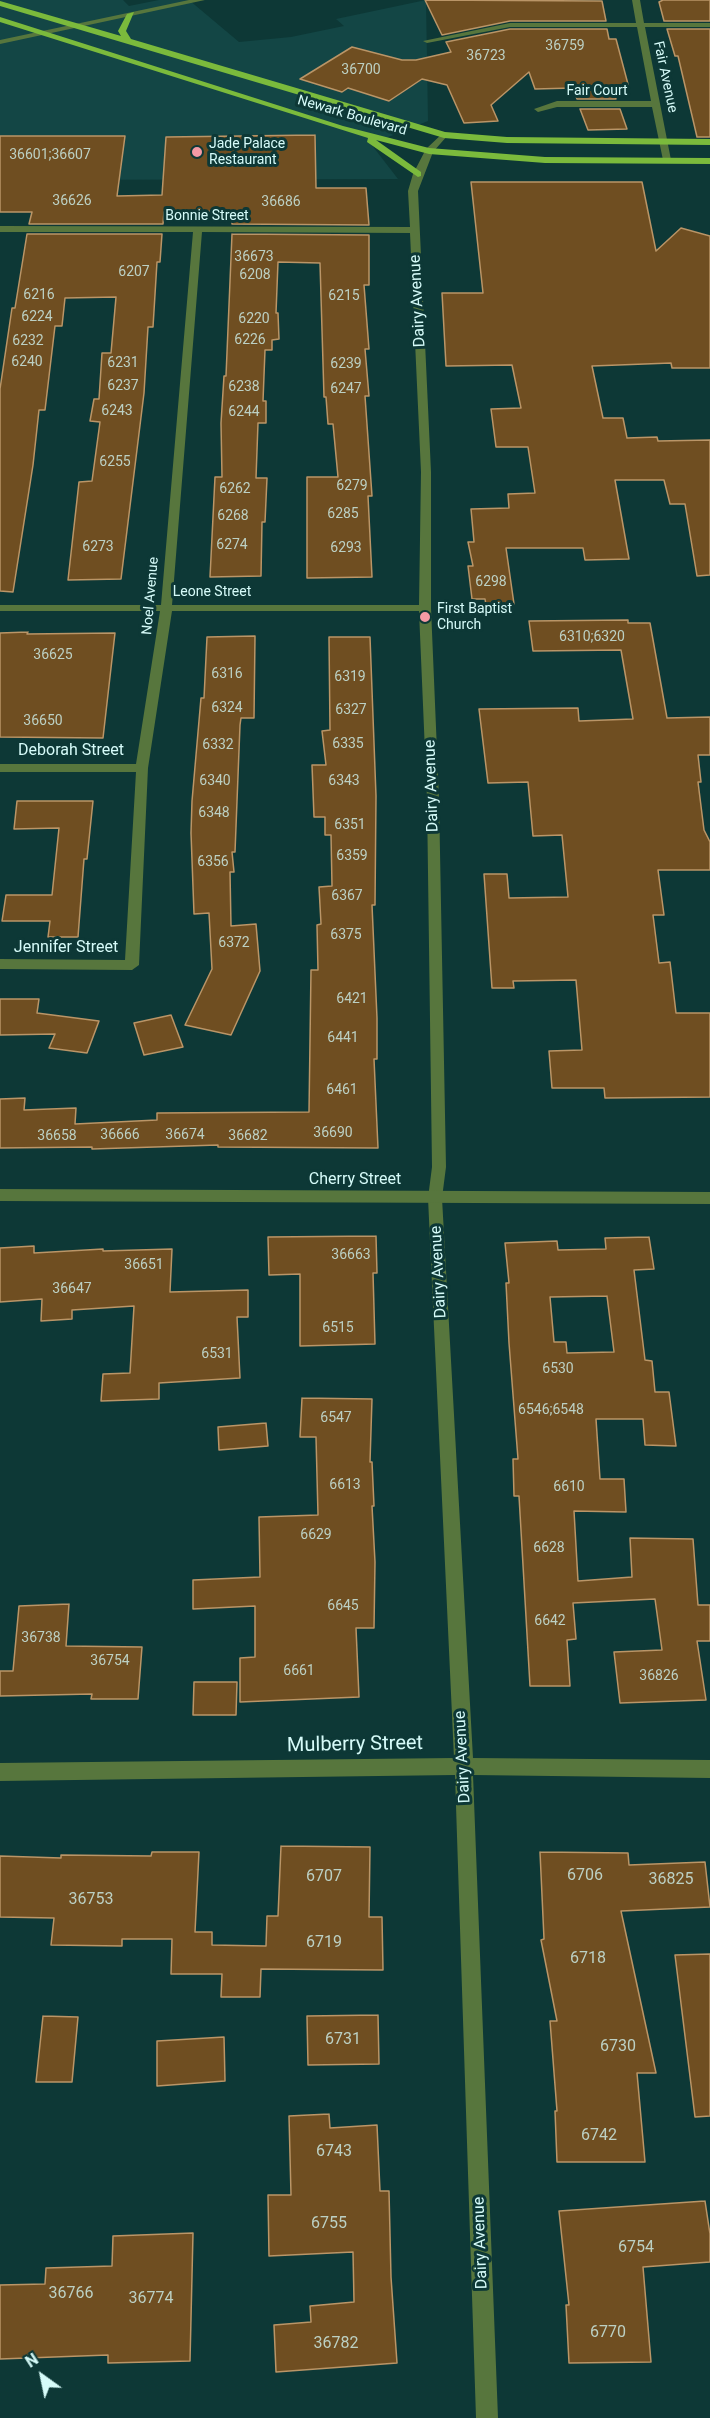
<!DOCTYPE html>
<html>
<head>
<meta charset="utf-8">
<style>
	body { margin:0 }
	#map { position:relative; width:710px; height:2418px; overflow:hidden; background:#0d3836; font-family:Roboto,sans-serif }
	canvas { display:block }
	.north { position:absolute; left:12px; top:2346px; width:60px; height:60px; -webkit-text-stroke:4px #0d3836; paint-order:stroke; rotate:327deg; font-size:16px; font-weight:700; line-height:24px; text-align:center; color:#d6fbf9 }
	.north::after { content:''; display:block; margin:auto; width:21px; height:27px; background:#d6fbf9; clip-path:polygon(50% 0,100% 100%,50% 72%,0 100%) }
</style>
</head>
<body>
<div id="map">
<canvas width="710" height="2418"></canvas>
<div class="north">N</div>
</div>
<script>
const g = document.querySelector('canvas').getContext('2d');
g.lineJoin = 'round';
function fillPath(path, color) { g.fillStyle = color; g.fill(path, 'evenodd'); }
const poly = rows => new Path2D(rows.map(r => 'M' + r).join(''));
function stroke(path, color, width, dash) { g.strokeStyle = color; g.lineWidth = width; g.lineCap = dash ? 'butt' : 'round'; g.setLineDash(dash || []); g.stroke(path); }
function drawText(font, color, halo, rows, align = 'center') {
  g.font = font + ' Roboto,sans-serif'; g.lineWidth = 6; g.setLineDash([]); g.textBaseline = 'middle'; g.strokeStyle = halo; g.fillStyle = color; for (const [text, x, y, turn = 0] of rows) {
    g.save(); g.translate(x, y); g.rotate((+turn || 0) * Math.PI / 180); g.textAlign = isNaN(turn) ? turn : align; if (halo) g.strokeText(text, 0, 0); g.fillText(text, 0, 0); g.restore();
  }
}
const built = poly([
	[0,0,123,0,129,6,159,0,189,0,239,42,291,37,344,26,336,19,426,0,428,121,371,144,398,179,0,180]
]);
const building = poly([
	[425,0,602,1,606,21,510,21,442,35,425,0],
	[663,0,710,0,710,21,664,21,659,2,663,0],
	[510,29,607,29,609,39,616,39,629,88,612,88,616,99,577,99,573,88,535,89,529,72,491,105,498,121,464,123,447,85,422,79,389,101,348,88,342,92,300,79,352,47,402,60,416,60,451,52,446,42,510,29],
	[667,29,710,29,710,137,697,137,678,56,675,56,667,29],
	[580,109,620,109,627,129,588,130,580,109],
	[315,135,316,188,366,188,369,225,232,224,232,211,164,212,163,224,29,224,32,212,0,212,0,136,125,136,117,196,162,195,166,137,315,135],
	[471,182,642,182,656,251,681,228,710,236,710,368,672,368,671,363,592,366,603,418,623,418,627,438,657,437,658,441,710,440,710,575,697,576,685,504,670,504,664,480,615,480,629,559,585,560,583,548,506,548,514,604,486,605,485,599,472,599,468,566,473,566,468,542,474,542,471,509,509,508,508,494,535,493,528,447,496,447,491,409,521,408,512,365,446,366,442,293,483,293,471,182],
	[27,234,162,234,160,262,157,262,153,327,148,327,144,393,121,579,68,580,79,482,92,481,100,422,90,421,94,399,99,399,102,353,111,353,116,297,65,298,62,326,55,326,45,410,39,410,33,465,13,592,0,591,0,389,12,308,15,308,27,234],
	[232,234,369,235,369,285,364,285,369,349,365,349,369,396,365,396,372,496,368,496,372,577,307,578,307,477,338,477,333,424,328,424,326,397,324,397,320,263,278,262,276,313,278,313,279,339,272,340,272,350,265,350,263,401,266,401,266,423,258,423,256,478,267,478,265,522,262,522,261,576,210,577,215,477,222,477,221,423,224,376,226,376,232,234],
	[628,620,628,623,650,623,667,718,710,717,710,755,698,755,701,782,698,782,704,830,710,842,710,870,658,870,664,915,653,915,659,963,670,962,676,1013,710,1013,710,1097,605,1098,604,1088,552,1088,549,1051,582,1050,576,980,513,981,514,988,492,988,484,874,507,874,509,898,568,897,562,835,533,836,528,782,488,783,479,709,578,708,579,721,633,719,621,650,533,651,529,621,628,620],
	[28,632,27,634,115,633,103,738,0,737,0,633,28,632],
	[255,636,254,718,241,718,240,725,235,852,232,852,234,872,230,872,231,926,256,924,260,971,231,1035,185,1025,212,969,209,913,194,914,191,833,192,801,201,698,204,698,207,637,255,636],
	[329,637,370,637,376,796,375,905,372,905,377,1018,377,1059,374,1059,378,1148,218,1147,218,1145,92,1149,92,1147,0,1148,0,1099,25,1098,24,1110,76,1108,75,1124,157,1120,157,1113,309,1112,311,970,318,970,317,925,321,924,319,887,332,886,331,835,325,835,325,817,314,817,312,765,326,765,322,731,330,730,329,637],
	[17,801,93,801,87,859,84,859,78,937,48,937,50,921,2,921,6,895,52,895,59,828,14,829,17,801],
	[0,999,39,999,37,1013,99,1021,87,1053,49,1048,55,1034,0,1035,0,999],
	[171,1015,183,1047,144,1055,134,1023,171,1015],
	[376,1236,377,1273,373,1273,375,1344,300,1346,300,1274,269,1275,268,1237,376,1236],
	[649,1237,654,1269,634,1270,645,1360,652,1361,655,1392,669,1392,676,1446,645,1445,643,1419,596,1419,600,1479,624,1479,626,1512,574,1511,578,1581,632,1577,630,1538,693,1539,698,1605,710,1605,710,1641,697,1641,706,1700,620,1703,614,1652,662,1650,655,1599,573,1603,576,1639,567,1640,570,1686,530,1686,519,1496,514,1496,513,1459,518,1459,509,1343,506,1283,509,1283,505,1243,557,1241,558,1250,606,1249,605,1238,649,1237],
	[607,1296,614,1352,567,1353,566,1342,554,1342,550,1297,607,1296],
	[34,1246,34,1253,103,1249,103,1251,172,1249,170,1292,248,1290,248,1317,237,1317,240,1378,159,1383,159,1399,101,1401,103,1374,130,1373,134,1306,72,1310,72,1319,41,1321,42,1299,0,1302,0,1248,34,1246],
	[302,1398,372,1399,370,1462,372,1462,374,1506,372,1506,375,1562,374,1628,356,1628,359,1697,240,1702,240,1658,255,1657,255,1606,193,1609,193,1580,260,1577,259,1517,318,1515,316,1437,300,1437,302,1398],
	[266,1423,268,1446,219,1450,218,1427,266,1423],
	[69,1604,66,1646,142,1647,138,1699,91,1699,92,1694,0,1696,0,1671,13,1671,19,1606,69,1604],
	[194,1682,237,1682,236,1715,193,1715,194,1682],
	[281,1846,370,1847,369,1917,382,1917,383,1970,261,1969,260,1997,221,1997,222,1974,171,1974,172,1939,122,1939,122,1946,51,1945,54,1918,0,1917,0,1856,61,1858,61,1855,151,1856,152,1852,199,1852,195,1932,212,1932,212,1945,266,1946,267,1916,278,1916,281,1846],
	[540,1852,628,1853,629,1865,705,1862,710,1907,621,1911,656,2073,637,2073,645,2162,557,2162,555,2111,557,2111,550,2021,557,2021,541,1940,544,1939,540,1852],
	[710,1954,710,2116,695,2117,675,1955,710,1954],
	[378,2015,379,2064,308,2065,307,2016,378,2015],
	[43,2016,78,2017,72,2082,36,2082,43,2016],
	[224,2037,225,2081,157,2086,157,2041,224,2037],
	[329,2114,330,2128,377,2125,380,2191,389,2191,391,2277,397,2363,276,2372,274,2325,311,2322,310,2306,354,2302,353,2252,269,2256,268,2195,291,2195,289,2116,329,2114],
	[705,2201,710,2234,710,2262,643,2267,651,2362,569,2363,566,2305,569,2305,559,2211,705,2201],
	[193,2233,190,2361,108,2363,108,2355,0,2359,0,2285,45,2284,46,2268,112,2266,113,2236,193,2233]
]);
const minor = poly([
	[189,0,205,0,0,44,0,40,189,0],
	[632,0,640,0,644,23,710,23,710,27,645,27,671,160,667,163,663,160,652,107,557,107,538,112,534,109,557,101,651,101,637,27,510,27,427,43,423,41,510,23,636,23,632,0],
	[444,132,448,135,433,152,418,191,431,472,431,608,439,799,446,1167,442,1198,473,1758,710,1760,710,1778,473,1775,498,2418,476,2418,455,1775,0,1781,0,1763,454,1758,428,1198,432,1167,427,799,419,611,172,611,148,768,139,965,132,970,0,969,0,959,125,960,136,772,0,772,0,764,136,764,160,611,0,611,0,605,161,605,193,232,0,232,0,226,410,227,408,191,413,174,426,149,444,132],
	[202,232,410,233,421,472,419,605,172,605,202,232]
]);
const tertiary = poly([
	[0,1189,710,1192,710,1204,0,1201,0,1189]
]);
const primary = poly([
	[0,1,121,36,118,31,127,14,134,12,126,31,131,39,445,132,507,137,710,139,710,145,507,143,444,138,0,6,0,1],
	[0,17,343,126,429,148,545,157,710,158,710,164,545,163,429,154,376,140,421,172,421,176,418,177,367,142,368,138,0,22,0,17]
]);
const markers = [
	[197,152,6,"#f49aa5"],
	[425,617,6,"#f49aa5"]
];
const numberNames = [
	["36759",565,46],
	["36723",486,56],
	["36700",361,70],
	["36601;36607",50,155],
	["36626",72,201],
	["36686",281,202],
	["36673",254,257],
	["6207",134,272],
	["6208",255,275],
	["6216",39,295],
	["6215",344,296],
	["6224",37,317],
	["6220",254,319],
	["6226",250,340],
	["6232",28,341],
	["6240",27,362],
	["6231",123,363],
	["6239",346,364],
	["6237",123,386],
	["6238",244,387],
	["6247",346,389],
	["6243",117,411],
	["6244",244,412],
	["6255",115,462],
	["6279",352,486],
	["6262",235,489],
	["6285",343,514],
	["6268",233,516],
	["6274",232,545],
	["6273",98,547],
	["6293",346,548],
	["6298",491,582],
	["6310;6320",592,637],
	["36625",53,655],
	["6316",227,674],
	["6319",350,677],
	["6324",227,708],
	["6327",351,710],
	["36650",43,721],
	["6335",348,744],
	["6332",218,745],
	["6340",215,781],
	["6343",344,781],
	["6348",214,813],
	["6351",350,825],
	["6359",352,856],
	["6356",213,862],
	["6367",347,896],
	["6375",346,935],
	["6372",234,943],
	["6421",352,999],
	["6441",343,1038],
	["6461",342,1090],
	["36690",333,1133],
	["36666",120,1135],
	["36674",185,1135],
	["36658",57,1136],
	["36682",248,1136],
	["36663",351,1255],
	["36651",144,1265],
	["36647",72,1289],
	["6515",338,1328],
	["6531",217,1354],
	["6530",558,1369],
	["6546;6548",551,1410],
	["6547",336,1418],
	["6613",345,1485],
	["6610",569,1487],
	["6629",316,1535],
	["6628",549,1548],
	["6645",343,1606],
	["6642",550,1621],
	["36738",41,1638],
	["36754",110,1661],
	["6661",299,1671],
	["36826",659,1676]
];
const farStreetnames = [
	["Fair Avenue",665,77,78],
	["Fair Court",597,91],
	["Newark Boulevard",352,116,16],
	["Bonnie Street",207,216],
	["Leone Street",212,592],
	["Noel Avenue",151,596,-85]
];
const farPoinames = [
	["Jade Palace",209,144],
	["Restaurant",209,160],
	["First Baptist",437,609],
	["Church",437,625]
];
const streetNames = [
	["Dairy Avenue",418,301,-93],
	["Deborah Street",71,751],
	["Dairy Avenue",432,786,-92],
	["Jennifer Street",66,948],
	["Cherry Street",355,1180],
	["Dairy Avenue",439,1272,-93],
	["Dairy Avenue",463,1757,-93],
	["Dairy Avenue",481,2243,-92]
];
const nearNumbernames = [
	["6706",585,1876],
	["6707",324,1877],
	["36825",671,1880],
	["36753",91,1900],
	["6719",324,1943],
	["6718",588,1959],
	["6731",343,2040],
	["6730",618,2047],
	["6742",599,2136],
	["6743",334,2152],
	["6755",329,2224],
	["6754",636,2248],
	["36766",71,2294],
	["36774",151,2299],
	["6770",608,2333],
	["36782",336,2344]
];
const nearStreetnames = [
	["Mulberry Street",355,1745,-1]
];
fillPath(built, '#134645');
fillPath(building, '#6f4e21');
stroke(building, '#ba9567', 1.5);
fillPath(minor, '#57763d');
fillPath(tertiary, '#57763d');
fillPath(primary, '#7bba3c');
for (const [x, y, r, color] of markers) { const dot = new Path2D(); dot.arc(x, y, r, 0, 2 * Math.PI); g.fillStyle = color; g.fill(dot); stroke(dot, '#0d3836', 2); }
drawText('14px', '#bcd0c3', null, numberNames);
drawText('14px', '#d6fbf9', '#0d3836', farStreetnames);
drawText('14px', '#d6fbf9', '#0d3836', farPoinames, 'left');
drawText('16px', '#d6fbf9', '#0d3836', streetNames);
drawText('16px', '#bcd0c3', null, nearNumbernames);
drawText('20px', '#d6fbf9', '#0d3836', nearStreetnames);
</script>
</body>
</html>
